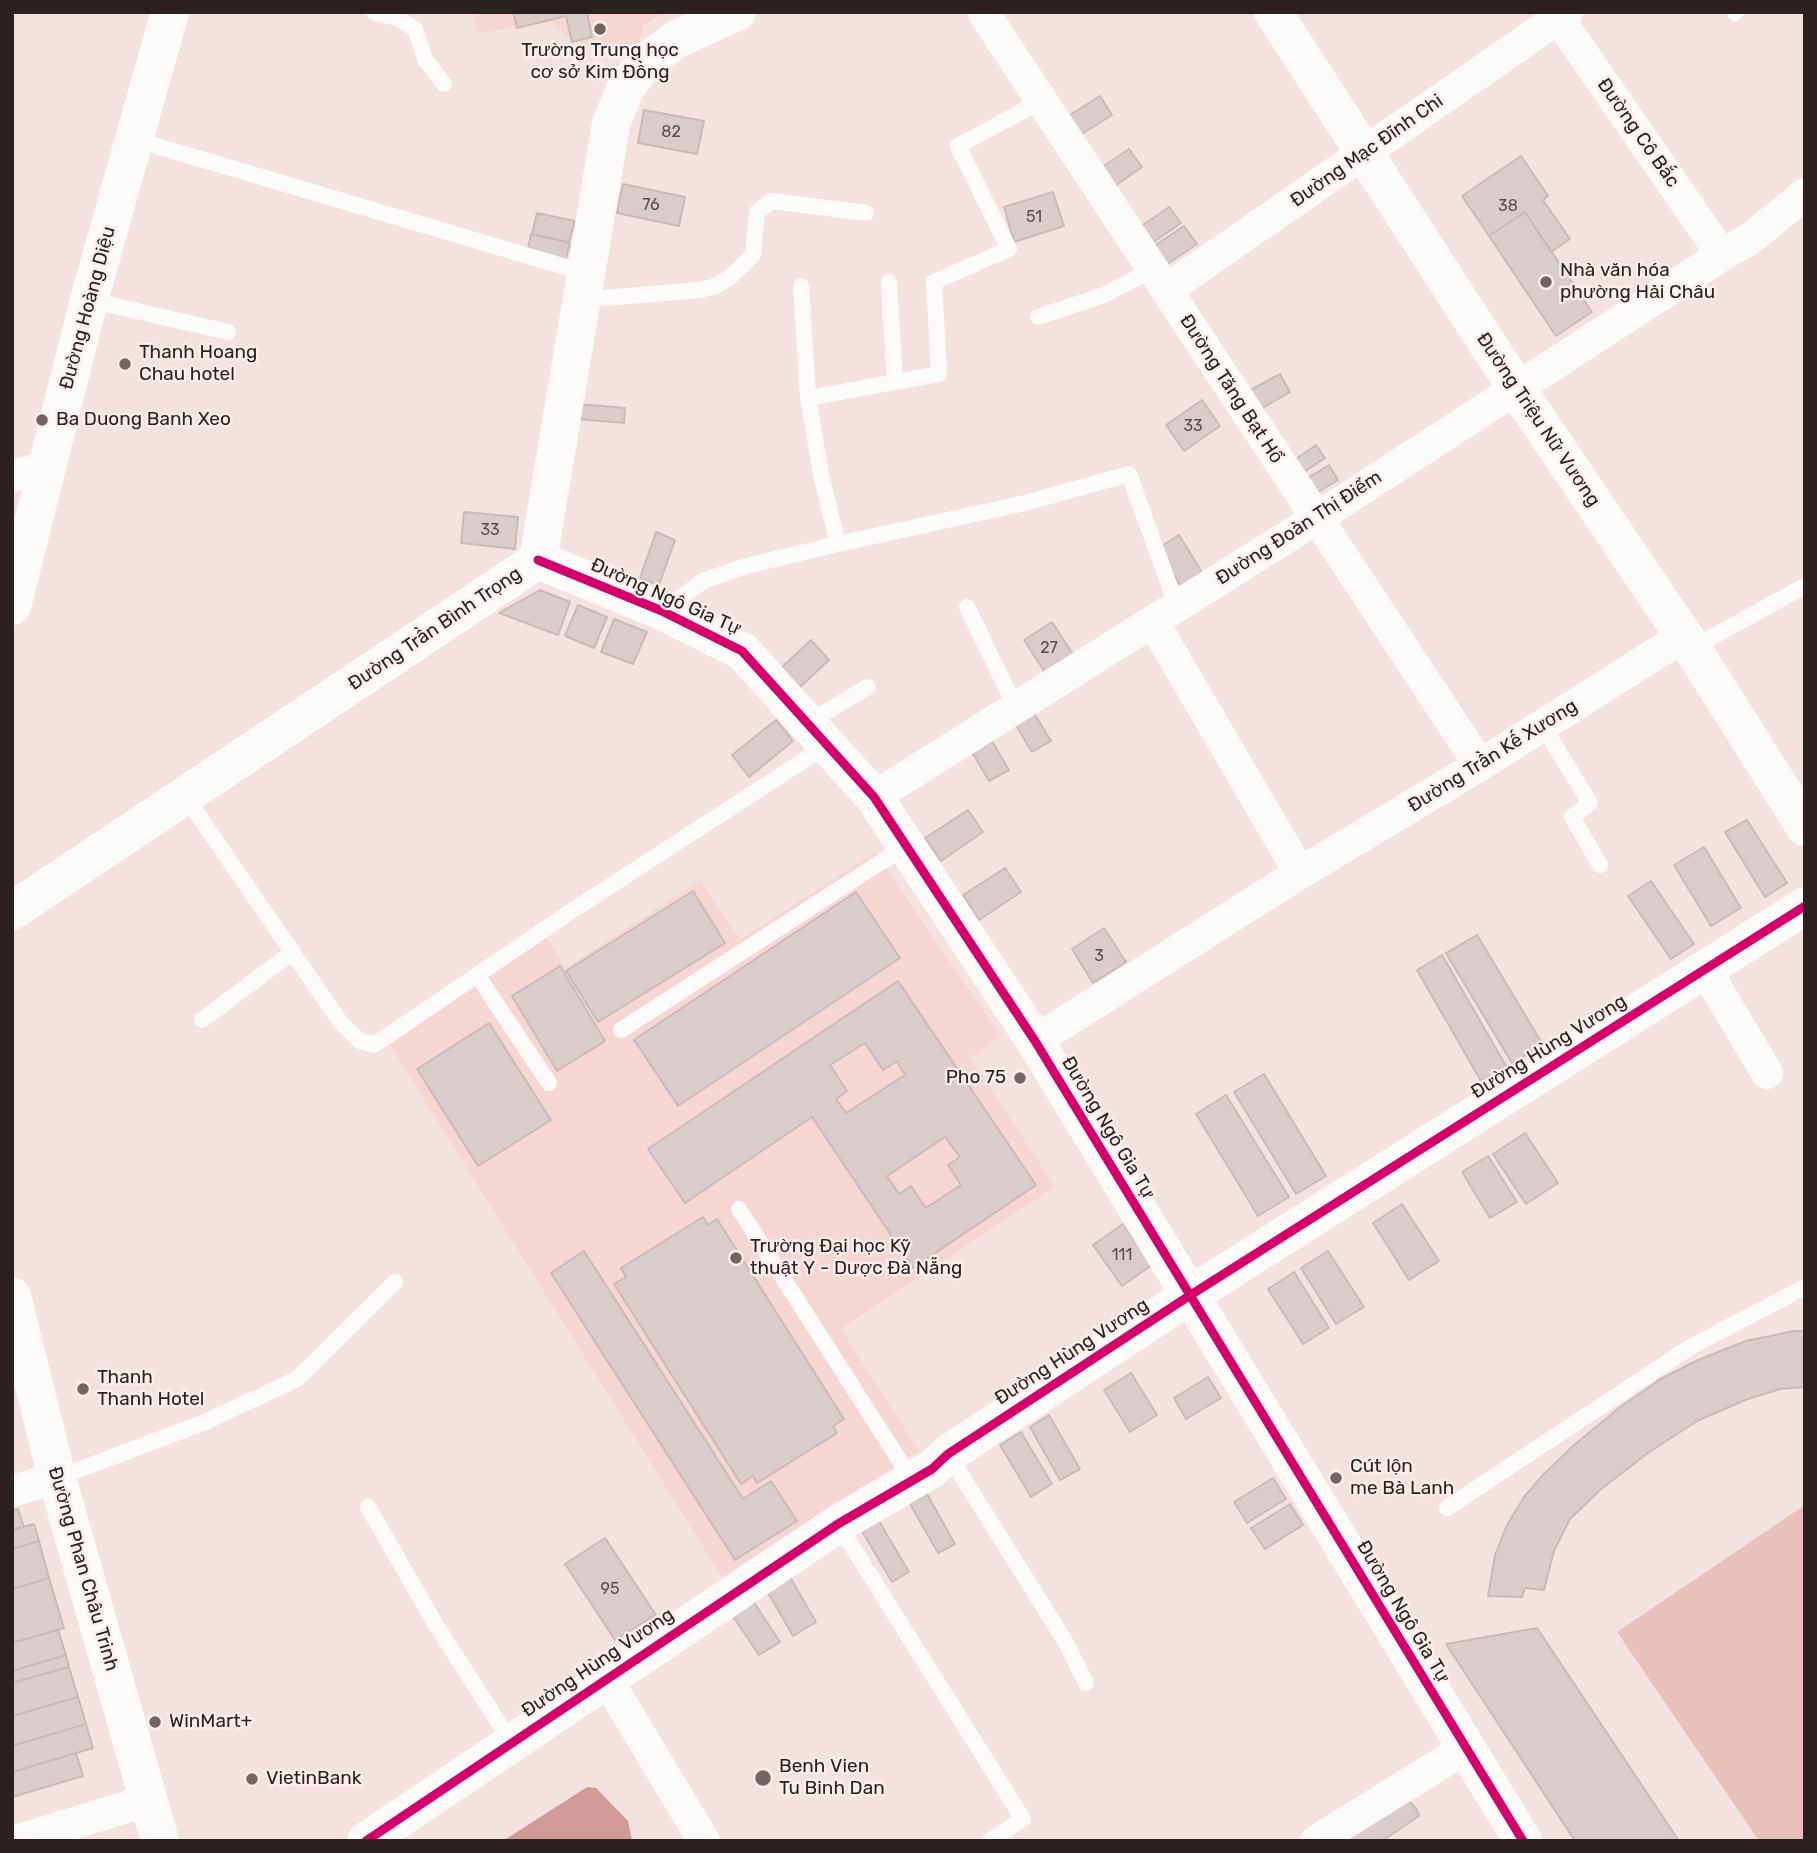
<!DOCTYPE html>
<html>
<head>
<meta charset="utf-8">
<style>
	body { margin:0 }
	#map { position:relative; width:1817px; height:1853px; overflow:hidden; background:#f4e2e0; font-family:Rubik,sans-serif }
	canvas { display:block }
	.frame { position:absolute; inset:0; border:14px solid #2d2120; pointer-events:none }
</style>
</head>
<body>
<div id="map">
<canvas width="1817" height="1853"></canvas>
<div class="frame"></div>
</div>
<script>
const g = document.querySelector('canvas').getContext('2d');
g.lineJoin = 'round';
function fillPath(path, color) { g.fillStyle = color; g.fill(path, 'evenodd'); }
const poly = rows => new Path2D(rows.map(r => 'M' + r).join(''));
function stroke(path, color, width, dash) { g.strokeStyle = color; g.lineWidth = width; g.lineCap = dash ? 'butt' : 'round'; g.setLineDash(dash || []); g.stroke(path); }
function drawText(font, color, halo, rows, align = 'center') {
  g.font = font + ' Rubik,sans-serif'; g.lineWidth = 5; g.setLineDash([]); g.textBaseline = 'middle'; g.strokeStyle = halo; g.fillStyle = color; for (const [text, x, y, turn = 0] of rows) {
    g.save(); g.translate(x, y); g.rotate((+turn || 0) * Math.PI / 180); g.textAlign = isNaN(turn) ? turn : align; if (halo) g.strokeText(text, 0, 0); g.fillText(text, 0, 0); g.restore();
  }
}
const built = poly([
	[473,12,670,12,644,24,636,55,572,42,551,22,478,33],
	[875,852,1001,1037,970,1057,1055,1187,841,1329,919,1451,722,1577,390,1045,547,937,566,968,700,880,740,940]
]);
const green = poly([
	[1805,1505,1805,1841,1759,1841,1617,1632]
]);
const water = poly([
	[587,1787,596,1788,628,1821,632,1841,503,1841]
]);
const building = poly([
	[513,12,587,12,592,37,572,42,566,16,517,28,513,12],
	[1100,96,1112,115,1074,139,1062,120,1100,96],
	[644,110,704,121,697,154,638,143,644,110],
	[1129,149,1142,167,1108,191,1095,172,1129,149],
	[1521,156,1548,196,1543,200,1570,239,1551,252,1525,212,1489,236,1462,196,1521,156],
	[623,184,685,197,679,226,617,213,623,184],
	[1053,192,1064,226,1014,242,1004,207,1053,192],
	[1169,207,1181,223,1148,246,1136,230,1169,207],
	[1525,212,1592,312,1556,336,1489,236,1525,212],
	[537,213,575,221,569,242,532,234,537,213],
	[1184,226,1197,244,1163,267,1150,249,1184,226],
	[531,234,570,243,565,262,527,254,531,234],
	[1280,374,1290,392,1254,413,1243,394,1280,374],
	[1202,400,1220,426,1184,451,1166,425,1202,400],
	[579,404,625,408,624,423,578,419,579,404],
	[1316,445,1325,458,1298,476,1289,464,1316,445],
	[1329,465,1338,480,1310,497,1301,482,1329,465],
	[464,512,518,517,515,549,461,543,464,512],
	[656,532,675,540,659,585,640,578,656,532],
	[1179,535,1203,574,1182,588,1157,549,1179,535],
	[540,590,570,602,558,635,499,613,540,590],
	[578,605,607,617,594,648,565,636,578,605],
	[614,619,647,632,633,664,601,652,614,619],
	[1052,622,1074,656,1046,674,1024,640,1052,622],
	[811,640,829,660,799,688,781,668,811,640],
	[1034,713,1051,741,1032,752,1015,724,1034,713],
	[776,720,793,741,749,777,732,755,776,720],
	[992,741,1009,770,989,781,972,752,992,741],
	[968,810,983,832,941,861,925,838,968,810],
	[1747,820,1787,883,1765,897,1725,832,1747,820],
	[1704,847,1741,908,1711,926,1674,865,1704,847],
	[1005,868,1021,892,979,920,963,895,1005,868],
	[1651,881,1694,944,1671,959,1628,896,1651,881],
	[693,891,725,943,598,1022,566,971,693,891],
	[856,892,900,958,678,1106,634,1040,856,892],
	[1104,928,1126,962,1093,983,1072,949,1104,928],
	[1477,935,1543,1045,1512,1063,1446,953,1477,935],
	[1442,955,1506,1066,1481,1081,1417,970,1442,955],
	[560,966,605,1041,557,1071,512,996,560,966],
	[898,981,1036,1185,913,1268,812,1117,685,1203,648,1149,898,981],
	[865,1043,883,1070,897,1061,905,1075,846,1113,836,1099,847,1091,830,1065,865,1043],
	[945,1137,960,1157,948,1165,961,1185,926,1208,911,1186,899,1194,887,1176,945,1137],
	[489,1023,551,1120,478,1166,417,1069,489,1023],
	[1264,1074,1326,1176,1296,1194,1234,1092,1264,1074],
	[1226,1095,1289,1197,1258,1216,1196,1114,1226,1095],
	[1525,1133,1558,1183,1526,1204,1493,1154,1525,1133],
	[1488,1156,1517,1202,1490,1218,1462,1172,1488,1156],
	[1402,1204,1439,1261,1409,1280,1373,1223,1402,1204],
	[703,1217,708,1225,717,1219,844,1419,833,1426,837,1433,757,1483,753,1476,741,1484,614,1284,626,1277,621,1268,703,1217],
	[1123,1224,1152,1265,1122,1286,1093,1245,1123,1224],
	[584,1251,743,1499,771,1481,797,1521,735,1560,551,1273,584,1251],
	[1328,1251,1364,1307,1336,1324,1301,1268,1328,1251],
	[1294,1272,1329,1328,1303,1344,1268,1289,1294,1272],
	[1794,1331,1805,1331,1805,1387,1780,1389,1745,1400,1697,1421,1648,1453,1600,1490,1570,1519,1554,1551,1544,1590,1525,1588,1522,1597,1488,1596,1495,1555,1507,1525,1524,1497,1544,1474,1573,1446,1619,1408,1659,1380,1698,1360,1746,1341,1794,1331],
	[1131,1373,1157,1415,1130,1432,1104,1390,1131,1373],
	[1208,1377,1221,1398,1186,1419,1174,1398,1208,1377],
	[1049,1415,1080,1469,1060,1480,1030,1427,1049,1415],
	[1021,1432,1052,1484,1031,1497,1000,1445,1021,1432],
	[1273,1478,1286,1499,1247,1523,1234,1502,1273,1478],
	[927,1494,955,1544,938,1553,910,1504,927,1494],
	[1290,1504,1303,1525,1265,1549,1251,1528,1290,1504],
	[18,1509,24,1527,12,1530,12,1511,18,1509],
	[879,1521,909,1572,892,1582,862,1531,879,1521],
	[34,1524,39,1541,12,1549,12,1530,34,1524],
	[605,1538,656,1615,615,1640,565,1564,605,1538],
	[39,1541,49,1578,12,1589,12,1549,39,1541],
	[790,1577,816,1622,793,1636,767,1591,790,1577],
	[49,1578,64,1628,12,1643,12,1589,49,1578],
	[753,1601,780,1642,759,1655,732,1615,753,1601],
	[1537,1628,1679,1841,1575,1841,1446,1644,1537,1628],
	[58,1630,66,1655,12,1671,12,1643,58,1630],
	[66,1655,69,1667,12,1683,12,1671,66,1655],
	[69,1667,78,1697,12,1716,12,1683,69,1667],
	[78,1697,86,1724,12,1746,12,1716,78,1697],
	[86,1724,93,1748,12,1772,12,1746,86,1724],
	[76,1753,83,1776,12,1797,12,1772,76,1753],
	[1409,1801,1417,1810,1419,1816,1382,1841,1342,1841,1409,1801]
]);
const service = poly([
	[374,12,397,18,415,29,426,61,444,84],
	[1735,13,1736,12],
	[133,139,586,273],
	[889,282,895,382],
	[801,286,808,398,821,474,838,544,1025,503,1129,474,1177,607],
	[89,300,228,332],
	[581,300,700,290,716,286,730,277,753,255,757,212,772,201,866,213],
	[1038,317,1104,295,1152,270],
	[808,398,939,374,934,282,1009,249,958,146,1041,101],
	[967,607,1016,708],
	[663,611,703,581,746,566,838,544],
	[1692,648,1805,586],
	[807,723,868,687],
	[1543,726,1590,803,1572,817,1600,865],
	[185,796,341,1023,360,1041,374,1045,570,912,826,746],
	[477,975,549,1083],
	[202,1020,293,952],
	[621,1030,906,846],
	[739,1209,912,1480],
	[948,1454,1065,1641,1086,1683],
	[57,1478,205,1422,297,1379,395,1282],
	[368,1507,436,1625,511,1742],
	[1447,1508,1692,1346,1805,1287],
	[838,1524,1023,1819,990,1841]
]);
const minor = poly([
	[983,12,1480,765],
	[1554,12,1722,255],
	[1166,290,1567,12],
	[12,476,46,467],
	[1153,622,1300,873],
	[874,797,1317,518,1722,255,1750,239,1805,194],
	[1705,969,1767,1073],
	[1035,1041,1300,873,1480,765,1684,636],
	[12,1491,57,1478],
	[606,1678,704,1841],
	[16,1841,149,1800],
	[1316,1841,1466,1748]
]);
const tertiary = poly([
	[1273,12,1516,388,1692,648,1805,827],
	[538,560,662,611,742,651,874,797,1035,1041,1523,1841],
	[12,606,89,300,170,12],
	[12,911,538,560,611,124,626,87,647,61,677,39,737,12],
	[12,1296,57,1478,160,1841],
	[366,1841,838,1524,932,1469,948,1454,1189,1296,1805,906]
]);
const cycleway = poly([
	[538,560,662,611,742,651,874,797,1035,1041,1523,1841],
	[366,1841,838,1524,932,1469,948,1454,1189,1296,1805,906]
]);
const markers = [
	[600,29,7,"#736563"],
	[1546,282,7,"#736563"],
	[125,364,7,"#736563"],
	[42,420,7,"#736563"],
	[1020,1078,7,"#736563"],
	[736,1258,7,"#736563"],
	[83,1389,7,"#736563"],
	[1336,1478,7,"#736563"],
	[155,1722,7,"#736563"],
	[763,1778,9,"#736563"],
	[252,1779,7,"#736563"]
];
const numberNames = [
	["82",671,132],
	["76",651,205],
	["38",1508,206],
	["51",1034,217],
	["33",1193,426],
	["33",490,530],
	["27",1049,648],
	["3",1099,956],
	["111",1122,1255],
	["95",610,1589]
];
const poiNames = [
	["Trường Trung học",600,51,"center"],
	["cơ sở Kim Đồng",600,73,"center"],
	["Nhà văn hóa",1560,271],
	["phường Hải Châu",1560,293],
	["Thanh Hoang",139,353],
	["Chau hotel",139,375],
	["Ba Duong Banh Xeo",56,420],
	["Pho 75",1006,1078,"right"],
	["Trường Đại học Kỹ",750,1247],
	["thuật Y - Dược Đà Nẵng",750,1269],
	["Thanh",97,1378],
	["Thanh Hotel",97,1400],
	["Cút lộn",1350,1467],
	["me Bà Lanh",1350,1489],
	["WinMart+",169,1722],
	["Benh Vien",779,1767],
	["Tu Binh Dan",779,1789],
	["VietinBank",266,1779]
];
const streetNames = [
	["Đường Cô Bắc",1638,133,55],
	["Đường Mạc Đĩnh Chi",1367,151,-35],
	["Đường Hoàng Diệu",88,308,-75],
	["Đường Tăng Bạt Hổ",1231,389,57],
	["Đường Triệu Nữ Vương",1538,420,56],
	["Đường Đoàn Thị Điểm",1299,528,-33],
	["Đường Ngô Gia Tự",666,597,24],
	["Đường Trần Bình Trọng",435,629,-34],
	["Đường Trần Kế Xương",1493,756,-32],
	["Đường Hùng Vương",1549,1047,-32],
	["Đường Ngô Gia Tự",1108,1128,59],
	["Đường Hùng Vương",1072,1352,-33],
	["Đường Phan Châu Trinh",83,1569,74],
	["Đường Ngô Gia Tự",1403,1612,59],
	["Đường Hùng Vương",598,1663,-34]
];
fillPath(built, '#f6d6d3');
fillPath(green, '#e8c1bd');
fillPath(water, '#d09a96');
fillPath(building, '#daccca');
stroke(building, '#c8bab8', 2);
stroke(service, '#fdfbfa', 16);
stroke(minor, '#fdfbfa', 32);
stroke(tertiary, '#fdfbfa', 38);
stroke(cycleway, '#d6006c', 9);
for (const [x, y, r, color] of markers) { const dot = new Path2D(); dot.arc(x, y, r, 0, 2 * Math.PI); g.fillStyle = color; g.fill(dot); stroke(dot, '#fbeeec', 2.5); }
drawText('16px', '#5a4e4c', null, numberNames);
drawText('19px', '#2d2120', '#fbeeec', poiNames, 'left');
drawText('19px', '#2d2120', '#fbeeec', streetNames);
</script>
</body>
</html>
